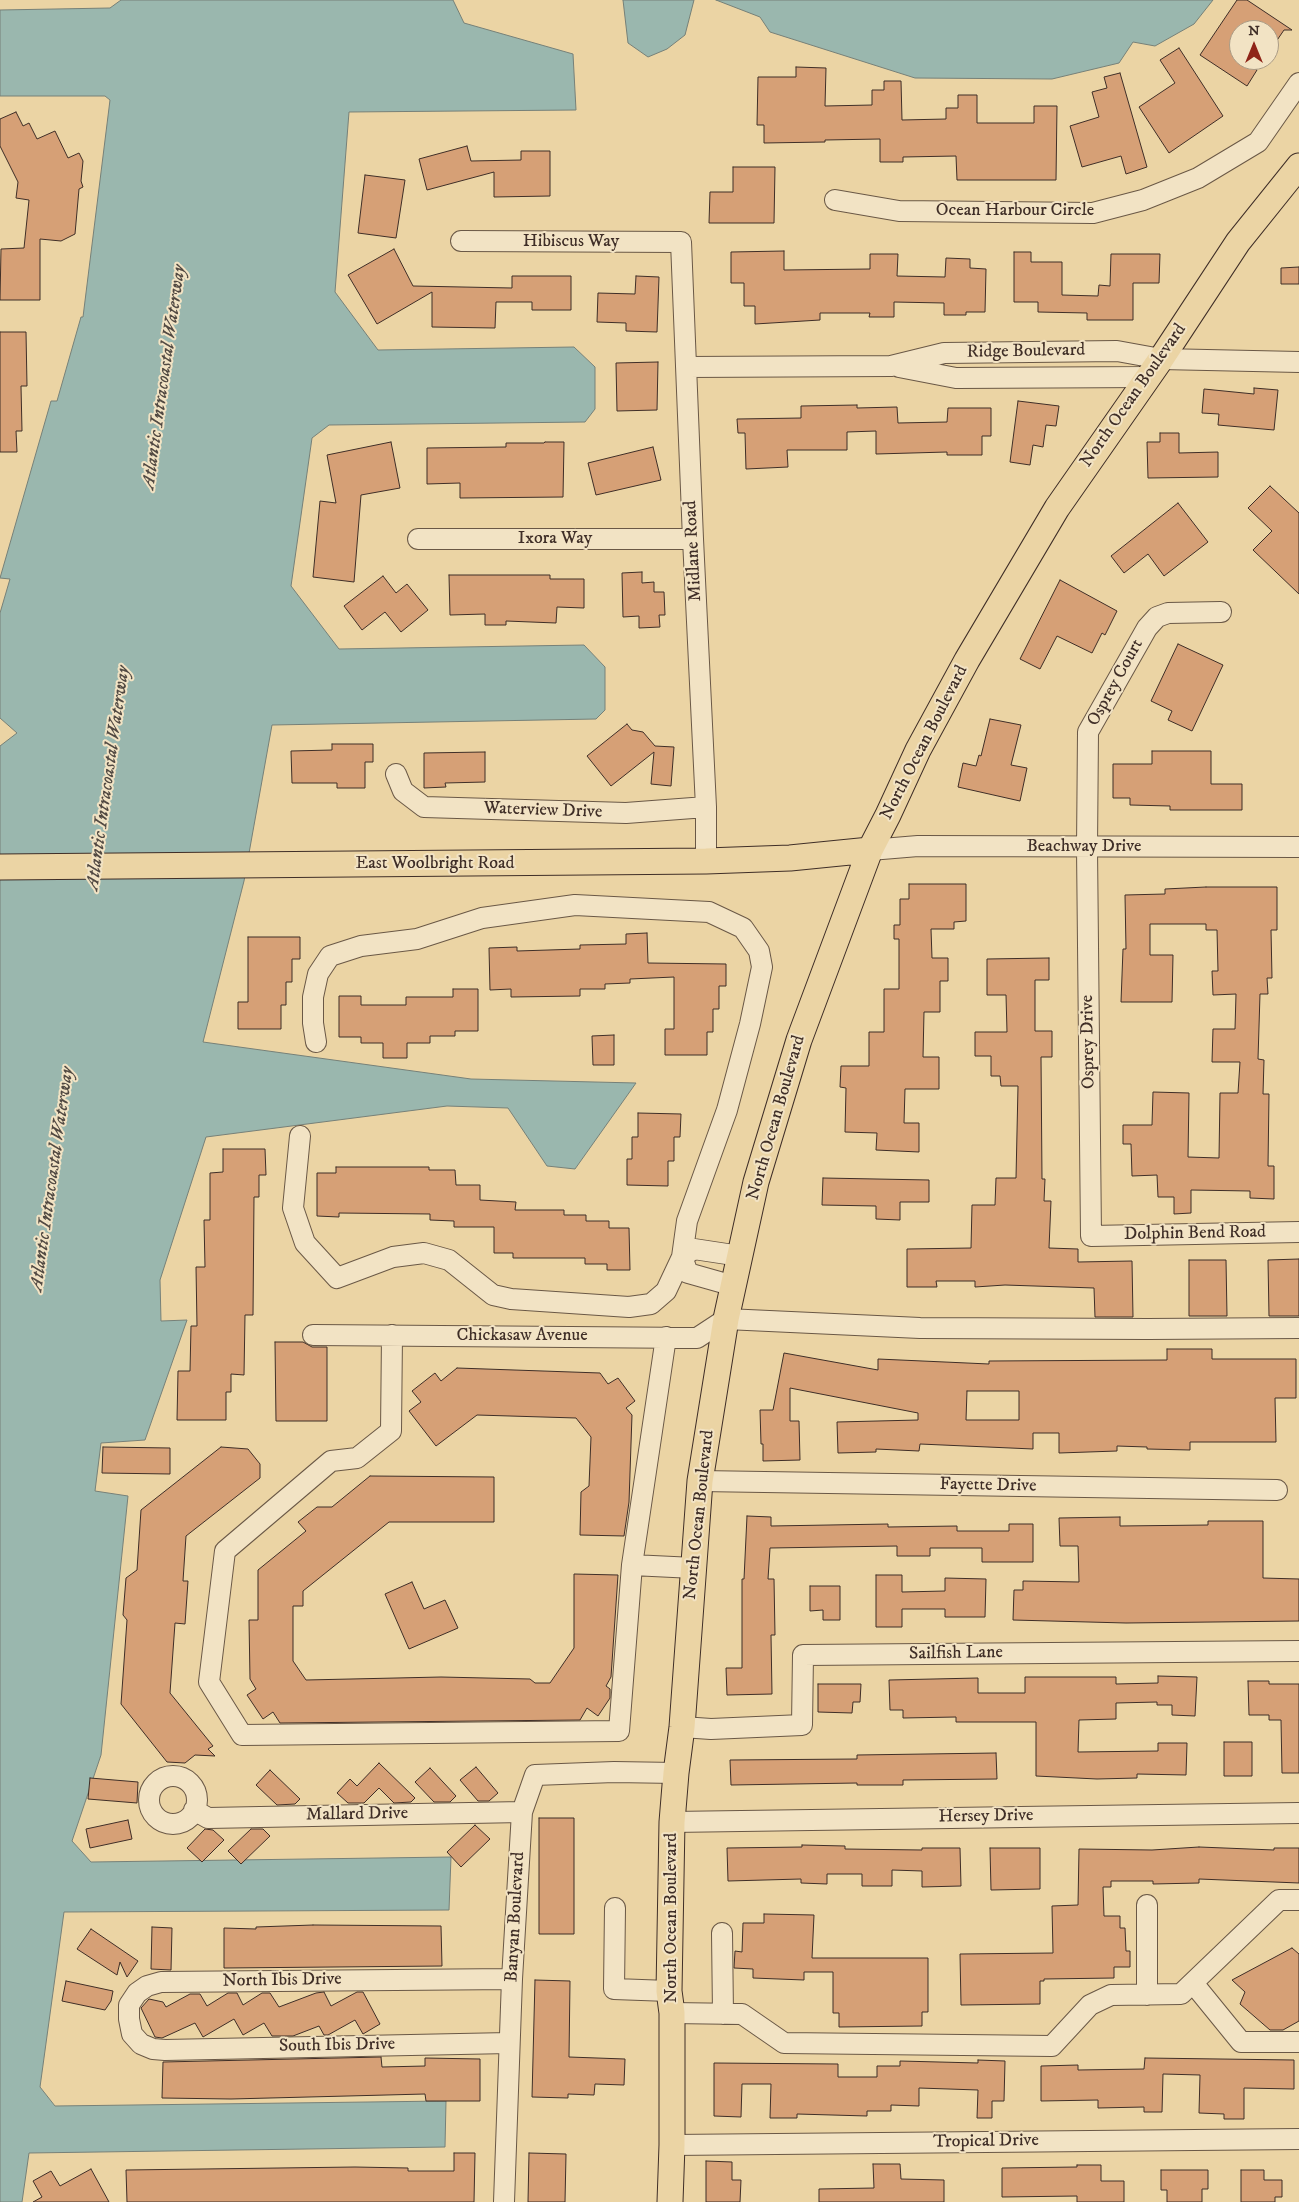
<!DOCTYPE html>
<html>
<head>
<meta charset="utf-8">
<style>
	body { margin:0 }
	#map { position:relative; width:1299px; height:2202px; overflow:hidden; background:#ebd4a4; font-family:"IM FELL DW Pica",serif }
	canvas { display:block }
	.north { position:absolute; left:1229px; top:20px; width:50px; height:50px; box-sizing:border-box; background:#f2e3c4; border:1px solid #aa9b85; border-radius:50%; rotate:0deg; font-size:14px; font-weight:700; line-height:20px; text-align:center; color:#3f2e27 }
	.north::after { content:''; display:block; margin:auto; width:18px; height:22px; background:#8f2418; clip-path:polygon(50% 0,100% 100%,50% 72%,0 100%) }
</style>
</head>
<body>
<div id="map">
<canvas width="1299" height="2202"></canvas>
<div class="north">N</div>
</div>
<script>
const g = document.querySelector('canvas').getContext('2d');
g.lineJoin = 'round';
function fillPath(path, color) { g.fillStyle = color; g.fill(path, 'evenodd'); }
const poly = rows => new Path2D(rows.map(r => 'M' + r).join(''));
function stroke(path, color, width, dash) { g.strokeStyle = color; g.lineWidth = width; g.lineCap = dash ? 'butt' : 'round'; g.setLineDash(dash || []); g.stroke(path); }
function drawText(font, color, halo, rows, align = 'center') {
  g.font = font + ' "IM FELL DW Pica",serif'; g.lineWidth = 4; g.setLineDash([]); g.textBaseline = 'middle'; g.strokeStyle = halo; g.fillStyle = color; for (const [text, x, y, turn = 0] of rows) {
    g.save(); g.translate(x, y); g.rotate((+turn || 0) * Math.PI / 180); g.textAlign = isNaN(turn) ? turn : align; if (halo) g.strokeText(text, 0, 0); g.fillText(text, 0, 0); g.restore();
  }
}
const water = poly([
	[121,0,453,0,464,23,573,54,576,110,349,112,335,292,378,350,574,347,595,367,595,409,585,422,329,425,312,438,291,586,339,649,584,645,605,667,605,710,596,719,272,725,244,881,203,1042,471,1079,636,1083,575,1169,547,1166,508,1108,447,1106,206,1137,160,1280,161,1321,187,1320,145,1440,101,1443,95,1491,128,1496,101,1755,72,1841,91,1862,451,1857,449,1910,64,1912,40,2087,55,2106,446,2101,445,2147,29,2153,22,2202,0,2202,0,746,17,733,0,718,0,613,10,579,0,578,51,401,57,401,81,317,83,317,110,100,105,96,0,96,0,10,110,8,121,0],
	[623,0,694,0,685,35,667,49,648,57,628,43,623,0],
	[716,0,1213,0,1194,24,1155,46,1133,42,1119,63,1052,79,915,78,770,32,760,17,716,0]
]);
const building = poly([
	[1237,0,1247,0,1292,30,1284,30,1269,52,1269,30,1239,30,1239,60,1254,60,1250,66,1257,70,1247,86,1200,55,1237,0],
	[1179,48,1223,116,1169,153,1139,107,1175,83,1160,60,1179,48],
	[796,67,826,68,825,106,872,105,872,90,884,90,884,81,901,81,902,120,946,119,946,108,958,108,958,95,977,95,977,123,1034,123,1034,106,1057,106,1056,180,957,180,956,156,903,157,903,162,880,162,880,139,825,140,825,142,764,143,764,125,757,125,758,77,796,77,796,67],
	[1120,73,1147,167,1126,174,1121,156,1082,167,1070,126,1099,117,1092,92,1107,88,1104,77,1120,73],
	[16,112,23,126,29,123,37,139,55,131,68,158,79,153,83,161,81,181,83,187,79,189,75,234,61,241,40,239,40,300,0,300,1,249,24,248,29,200,16,198,18,182,0,146,0,119,16,112],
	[467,146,471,161,521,160,521,151,550,151,550,196,494,197,494,172,427,190,419,159,467,146],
	[733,167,775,167,774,223,709,223,710,192,733,192,733,167],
	[365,175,405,180,396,238,358,233,365,175],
	[394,249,413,286,512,288,512,276,571,276,571,310,532,310,532,302,496,302,495,328,432,327,432,292,377,324,348,275,394,249],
	[784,251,784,270,870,269,870,254,898,254,897,276,945,277,946,258,970,259,970,268,986,269,985,312,966,312,966,315,944,315,944,303,894,302,894,317,869,317,870,313,820,313,820,320,755,324,755,306,744,306,744,283,731,283,731,252,784,251],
	[1014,252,1031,252,1031,262,1062,262,1062,295,1098,296,1099,285,1110,286,1111,254,1160,254,1159,283,1133,283,1133,320,1087,320,1087,313,1038,312,1038,302,1014,302,1014,252],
	[1299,267,1299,284,1281,284,1281,268,1299,267],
	[636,276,659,277,657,332,626,331,626,323,597,322,598,293,635,294,636,276],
	[0,332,26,332,27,386,21,386,22,431,16,431,17,452,0,452,0,332],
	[658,362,657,410,617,411,616,363,658,362],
	[1254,388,1278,390,1274,430,1218,425,1219,414,1202,413,1204,389,1254,394,1254,388],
	[1018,401,1059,406,1056,426,1046,425,1043,447,1033,445,1030,465,1010,462,1018,401],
	[857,405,857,408,897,407,898,423,947,422,948,408,991,408,991,436,982,436,982,455,947,455,947,452,876,454,876,431,847,432,847,450,787,450,788,467,746,469,745,433,738,433,737,419,801,418,801,406,857,405],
	[1160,433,1179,433,1179,453,1218,452,1218,477,1148,478,1147,442,1160,442,1160,433],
	[391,442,400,488,361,495,354,582,313,577,320,501,336,503,327,455,391,442],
	[545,442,564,442,563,497,460,498,460,483,427,484,427,448,506,447,506,443,544,443,545,442],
	[653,447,661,480,596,495,588,463,653,447],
	[1270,486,1299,513,1299,594,1253,550,1272,531,1248,508,1270,486],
	[1178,503,1208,542,1164,576,1148,554,1124,573,1111,556,1178,503],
	[642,572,642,583,654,582,654,592,664,592,665,615,659,615,660,627,639,628,639,616,623,617,622,573,642,572],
	[449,575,550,575,550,579,584,579,584,608,557,607,556,623,506,621,506,625,485,625,485,614,450,615,449,575],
	[383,576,396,593,407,584,428,610,401,632,385,612,362,630,344,606,383,576],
	[1060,580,1117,611,1105,635,1102,633,1092,653,1057,636,1040,669,1020,659,1060,580],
	[1178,644,1223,665,1192,731,1168,720,1172,711,1151,701,1178,644],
	[990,719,1021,725,1011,765,1027,768,1020,801,958,787,963,763,976,766,979,755,981,756,990,719],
	[627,724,632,730,643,732,655,746,674,747,671,786,651,784,654,752,611,786,587,756,627,724],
	[332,744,373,744,373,762,365,762,365,788,337,788,337,783,292,783,291,751,332,750,332,744],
	[1152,751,1211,751,1211,784,1242,784,1242,810,1170,810,1170,806,1130,805,1130,798,1113,798,1113,764,1152,764,1152,751],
	[485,752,485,782,445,783,446,787,424,788,424,753,485,752],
	[909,884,966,884,966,921,954,922,954,929,931,929,932,958,948,958,948,981,940,981,940,1012,924,1012,923,1057,939,1057,939,1089,905,1089,904,1123,919,1123,919,1152,876,1150,877,1133,845,1132,846,1088,840,1087,841,1066,869,1066,869,1032,884,1032,884,989,899,989,899,939,894,939,894,925,900,925,900,899,909,899,909,884],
	[1206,887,1277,887,1277,930,1271,930,1272,978,1267,978,1268,994,1260,994,1258,1059,1264,1060,1263,1094,1269,1094,1268,1166,1274,1166,1274,1199,1250,1198,1250,1191,1191,1190,1191,1213,1174,1214,1174,1197,1158,1197,1157,1175,1132,1176,1131,1144,1123,1144,1123,1125,1152,1125,1153,1092,1189,1093,1188,1157,1219,1158,1220,1093,1238,1093,1240,1062,1212,1062,1213,1029,1235,1029,1236,994,1213,995,1212,971,1218,971,1217,930,1206,930,1206,924,1150,924,1150,955,1173,955,1172,1002,1121,1002,1123,949,1126,949,1125,895,1165,894,1165,889,1206,887],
	[647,933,648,963,726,964,726,986,719,986,719,1009,713,1009,713,1032,707,1032,707,1055,665,1055,665,1029,674,1029,674,977,630,979,630,983,605,984,605,989,580,989,580,996,511,997,511,989,490,990,489,948,517,947,517,951,580,949,580,945,626,944,626,934,647,933],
	[248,937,300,937,300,959,292,959,292,982,286,982,286,1005,281,1005,281,1029,238,1029,238,1002,248,1002,248,937],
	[1049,958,1049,980,1035,980,1035,1031,1052,1031,1052,1057,1041,1057,1042,1179,1045,1179,1044,1201,1051,1201,1049,1248,1078,1249,1078,1262,1132,1261,1133,1317,1095,1317,1094,1288,1005,1285,975,1287,975,1281,936,1281,937,1287,907,1287,907,1249,971,1248,972,1205,995,1205,996,1178,1016,1178,1018,1086,1001,1086,1000,1076,991,1076,991,1056,975,1056,975,1032,1007,1032,1006,995,987,995,987,959,1049,958],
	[453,989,478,989,478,1031,455,1031,455,1036,430,1036,430,1043,407,1043,407,1058,383,1058,383,1043,361,1043,361,1037,339,1037,339,996,361,996,361,1005,406,1005,406,997,453,997,453,989],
	[614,1035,614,1065,593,1065,592,1036,614,1035],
	[638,1113,681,1114,680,1137,674,1137,674,1161,668,1161,668,1186,627,1185,627,1159,632,1159,632,1137,638,1137,638,1113],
	[223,1149,265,1149,266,1175,259,1175,259,1197,254,1197,253,1315,245,1315,244,1375,231,1374,231,1392,226,1392,226,1420,177,1420,178,1371,190,1371,191,1326,197,1326,196,1267,205,1267,204,1220,210,1220,210,1173,223,1172,223,1149],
	[336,1167,429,1167,429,1170,455,1170,456,1185,480,1185,480,1200,516,1202,515,1210,564,1210,564,1215,586,1215,586,1221,609,1221,609,1228,629,1228,630,1270,607,1270,607,1264,585,1264,585,1258,513,1258,513,1253,494,1253,494,1227,454,1227,454,1221,430,1220,430,1214,339,1213,339,1217,317,1216,317,1173,336,1173,336,1167],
	[823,1178,929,1180,929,1202,900,1202,900,1220,876,1219,876,1206,822,1205,823,1178],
	[1299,1259,1299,1316,1269,1316,1268,1260,1299,1259],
	[1189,1260,1226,1260,1227,1316,1189,1316,1189,1260],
	[275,1342,303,1342,312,1347,327,1347,327,1421,276,1421,275,1342],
	[1167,1349,1212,1349,1212,1359,1296,1359,1296,1398,1275,1398,1276,1442,1190,1442,1190,1450,1147,1449,1147,1447,1117,1446,1117,1451,1059,1453,1059,1433,1033,1433,1033,1449,920,1444,919,1451,876,1449,876,1452,838,1453,837,1422,918,1420,918,1413,790,1388,790,1421,799,1421,800,1460,763,1461,763,1444,761,1444,760,1410,773,1410,784,1353,878,1370,878,1359,989,1364,989,1361,1167,1360,1167,1349],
	[967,1391,1019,1391,1019,1420,966,1420,967,1391],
	[457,1368,600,1373,608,1384,618,1378,635,1401,626,1408,632,1415,629,1502,624,1536,580,1535,581,1492,589,1486,591,1437,576,1418,477,1415,436,1446,409,1411,421,1402,412,1391,435,1373,441,1381,457,1368],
	[103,1447,170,1448,170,1474,102,1473,103,1447],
	[221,1447,248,1449,260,1464,260,1478,186,1536,183,1581,188,1581,185,1624,175,1623,170,1693,213,1746,208,1749,215,1756,195,1755,185,1763,167,1762,121,1704,127,1620,123,1615,126,1578,137,1570,141,1510,221,1447],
	[370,1476,494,1477,494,1522,389,1522,303,1591,303,1606,293,1606,293,1661,306,1680,441,1677,530,1679,535,1683,550,1683,574,1648,574,1574,618,1575,611,1677,606,1686,610,1689,610,1698,598,1716,587,1708,580,1720,280,1723,273,1712,263,1719,247,1695,256,1689,250,1679,249,1620,258,1620,258,1570,306,1531,298,1522,317,1507,332,1507,370,1476],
	[747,1516,771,1517,771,1526,888,1524,888,1527,957,1526,957,1531,1009,1531,1009,1524,1033,1524,1033,1562,982,1562,982,1548,930,1548,930,1556,897,1556,897,1546,770,1548,768,1579,774,1579,775,1635,771,1635,772,1694,727,1695,726,1668,742,1668,742,1579,744,1579,747,1516],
	[1120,1517,1120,1526,1208,1525,1208,1521,1263,1521,1263,1578,1299,1579,1299,1621,1126,1623,1013,1620,1014,1590,1023,1590,1023,1581,1079,1582,1078,1546,1060,1546,1059,1518,1120,1517],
	[876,1575,902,1575,902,1592,945,1591,945,1578,986,1579,985,1617,945,1617,945,1609,902,1609,902,1627,876,1627,876,1575],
	[412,1582,424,1609,445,1600,458,1628,409,1649,385,1594,412,1582],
	[810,1586,840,1586,840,1620,823,1620,823,1610,810,1611,810,1586],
	[1158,1676,1197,1677,1195,1716,1172,1715,1172,1705,1157,1705,1157,1702,1116,1703,1116,1719,1079,1720,1078,1752,1158,1751,1158,1743,1187,1743,1186,1775,1137,1774,1137,1778,1097,1779,1036,1776,1036,1722,956,1722,956,1717,903,1718,903,1710,890,1710,889,1680,978,1678,978,1693,1025,1693,1025,1677,1116,1677,1116,1684,1158,1683,1158,1676],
	[1248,1681,1269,1681,1269,1684,1299,1684,1299,1773,1282,1773,1281,1720,1269,1720,1269,1715,1249,1715,1248,1681],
	[818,1684,861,1684,860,1702,853,1702,852,1713,818,1712,818,1684],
	[1224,1742,1252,1742,1252,1776,1224,1776,1224,1742],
	[996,1753,997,1779,903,1780,903,1785,857,1785,857,1783,731,1785,730,1760,857,1759,857,1755,996,1753],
	[379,1763,415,1798,411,1802,394,1803,379,1788,364,1803,348,1803,337,1793,350,1779,357,1786,379,1763],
	[476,1767,498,1793,489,1801,478,1801,460,1780,476,1767],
	[430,1768,456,1796,450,1802,434,1802,415,1782,430,1768],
	[270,1770,300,1799,295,1804,277,1805,256,1785,270,1770],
	[90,1778,138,1782,137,1803,88,1799,90,1778],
	[539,1818,574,1818,574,1934,539,1934,539,1818],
	[128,1820,132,1839,90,1848,86,1829,128,1820],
	[475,1825,490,1839,461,1867,447,1852,475,1825],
	[205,1829,213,1830,224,1840,202,1862,187,1848,205,1829],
	[251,1829,263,1829,270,1836,241,1864,228,1851,251,1829],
	[802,1845,845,1846,845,1849,922,1850,922,1848,960,1848,961,1886,922,1887,922,1871,892,1870,892,1886,862,1886,862,1874,827,1874,827,1884,801,1883,801,1879,728,1881,727,1848,802,1847,802,1845],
	[1199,1847,1274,1850,1274,1848,1299,1848,1299,1883,1199,1879,1199,1883,1153,1884,1153,1881,1111,1881,1111,1887,1103,1887,1104,1916,1120,1916,1120,1928,1125,1928,1126,1951,1130,1951,1130,1967,1114,1967,1114,1978,1044,1979,1044,1981,1040,1981,1040,2004,961,2005,960,1954,1053,1953,1052,1906,1078,1905,1079,1849,1152,1850,1199,1847],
	[990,1848,1040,1848,1040,1889,991,1890,990,1848],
	[764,1914,814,1915,812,1958,928,1958,928,2012,922,2012,922,2026,839,2027,839,2013,833,2013,833,1972,804,1972,804,1980,753,1978,753,1969,734,1968,735,1951,742,1952,743,1923,764,1923,764,1914],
	[313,1925,441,1926,442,1966,224,1968,224,1928,256,1929,256,1927,313,1925],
	[152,1927,172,1928,171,1970,151,1969,152,1927],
	[91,1929,138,1961,127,1977,120,1962,117,1975,77,1949,91,1929],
	[1292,1948,1299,1954,1299,2021,1283,2030,1270,2030,1240,2004,1245,1992,1232,1980,1292,1948],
	[535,1980,570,1981,569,2057,625,2059,624,2085,595,2084,594,2095,568,2094,568,2098,532,2097,535,1980],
	[66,1981,113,1991,111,2001,105,2010,62,2001,66,1981],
	[324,1992,331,2006,357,1992,363,1992,380,2024,363,2034,355,2020,328,2035,324,2035,319,2026,293,2036,272,2036,264,2023,243,2035,234,2019,203,2037,195,2023,162,2038,155,2037,141,2008,149,1999,163,2002,166,2007,190,1994,200,1994,207,2006,228,1993,237,1993,243,2005,262,1993,270,1993,279,2007,316,1993,324,1992],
	[381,2057,382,2067,425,2066,425,2058,480,2059,480,2101,426,2101,425,2094,231,2099,162,2098,163,2062,381,2057],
	[1145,2058,1294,2060,1294,2089,1244,2088,1244,2119,1224,2119,1224,2114,1199,2113,1200,2075,1163,2074,1162,2112,1144,2112,1144,2107,1098,2108,1098,2100,1041,2101,1041,2066,1078,2065,1078,2070,1144,2069,1145,2058],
	[978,2060,1005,2061,1004,2101,992,2101,992,2118,977,2118,978,2090,919,2088,919,2106,891,2105,891,2111,867,2111,867,2116,797,2114,797,2118,770,2118,771,2084,742,2084,741,2117,714,2116,714,2063,838,2064,838,2077,877,2077,877,2066,900,2066,900,2061,978,2063,978,2060],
	[454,2153,475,2153,474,2202,127,2202,126,2170,355,2167,408,2168,408,2171,454,2171,454,2153],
	[529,2153,566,2154,565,2202,528,2202,529,2153],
	[706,2161,732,2162,732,2180,741,2180,740,2202,706,2202,706,2161],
	[873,2164,900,2164,901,2179,944,2180,944,2202,819,2202,819,2189,874,2188,873,2164],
	[1077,2165,1101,2165,1101,2181,1124,2181,1124,2202,1077,2202,1077,2196,1002,2197,1002,2168,1077,2167,1077,2165],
	[91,2169,109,2202,33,2202,42,2197,33,2181,51,2171,60,2186,91,2169],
	[1161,2170,1208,2170,1208,2189,1202,2189,1202,2202,1167,2202,1167,2190,1161,2190,1161,2170],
	[1241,2170,1264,2170,1264,2180,1282,2180,1282,2197,1275,2197,1275,2202,1241,2202,1241,2170]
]);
const minor = poly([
	[835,200,899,211,1093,213,1143,200,1198,178,1258,142,1299,83],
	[461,241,681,242,693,539,706,807,706,861],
	[686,367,891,366,944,353,1117,351,1161,359,1299,362],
	[899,367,956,378,1148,377],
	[418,539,693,539],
	[1221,612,1168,613,1157,617,1147,628,1088,732,1087,848,1091,1236,1299,1232],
	[396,774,403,791,424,807,626,813,706,807],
	[870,850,918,846,1299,847],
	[300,1136,293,1208,305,1243,337,1278,393,1257,424,1253,449,1260,493,1295,511,1299,629,1307,651,1304,666,1291,682,1257,687,1221,727,1110,750,1024,762,967,759,951,743,928,709,912,575,905,482,918,417,939,361,946,330,956,318,974,313,997,313,1023,316,1042],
	[734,1286,688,1273,682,1257,694,1249,740,1256],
	[313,1335,697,1338,726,1319,920,1328,1148,1329,1299,1328],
	[392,1335,391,1431,357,1458,331,1461,225,1551,209,1682,242,1735,619,1731,632,1565,666,1337],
	[700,1481,1277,1490],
	[632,1565,694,1568],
	[682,1727,711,1729,802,1725,803,1655,1299,1651],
	'149 1800a24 24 0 1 1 48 0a24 24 0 1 1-48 0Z',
	[194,1810,208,1818,522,1812],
	[672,1822,1299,1813],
	[1147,1905,1147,1995],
	[615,1908,614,1989,669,1991],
	[722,1933,723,2014],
	[1193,1983,1241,2042,1299,2042],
	[672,2013,742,2014,784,2043,1052,2046,1090,2005,1111,1995,1181,1994,1279,1900,1299,1900],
	[509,2043,165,2050,153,2049,141,2044,132,2034,129,2019,129,2005,137,1993,147,1986,161,1982,512,1979],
	[672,2145,1299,2139],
	[504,2202,512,1979,522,1812,535,1775,614,1772,676,1773]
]);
const major = poly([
	[0,867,706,861,790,858,870,850],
	[670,2202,672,2145,672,2013,669,1991,672,1822,676,1773,682,1727,700,1481,726,1319,756,1182,799,1040,870,850,888,815,918,750,967,660,1057,508,1161,359,1238,242,1299,166]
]);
const streetNames = [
	["Ocean Harbour Circle",1015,211],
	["Hibiscus Way",571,242],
	["Ridge Boulevard",1026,352,-1],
	["North Ocean Boulevard",1134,396,-55],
	["Ixora Way",555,539],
	["Midlane Road",694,551,-93],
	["Osprey Court",1116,683,-61],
	["North Ocean Boulevard",925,743,-63],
	["Waterview Drive",543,811,2],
	["Beachway Drive",1084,847],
	["East Woolbright Road",435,864],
	["Osprey Drive",1089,1042,-91],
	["North Ocean Boulevard",777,1118,-74],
	["Dolphin Bend Road",1195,1234,-1],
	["Chickasaw Avenue",522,1336],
	["Fayette Drive",988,1486,1],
	["North Ocean Boulevard",700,1515,-84],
	["Sailfish Lane",956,1654,-1],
	["Mallard Drive",357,1815,-1],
	["Hersey Drive",986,1817,-1],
	["Banyan Boulevard",516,1917,-87],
	["North Ocean Boulevard",672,1918,-90],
	["North Ibis Drive",282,1981,-1],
	["South Ibis Drive",337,2046,-1],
	["Tropical Drive",986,2142,-1]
];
const waterNames = [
	["Atlantic Intracoastal Waterway",165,377,-82],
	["Atlantic Intracoastal Waterway",109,778,-82],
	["Atlantic Intracoastal Waterway",53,1179,-82]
];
fillPath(water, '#9ab7ae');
stroke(water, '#768078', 1);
fillPath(building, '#d6a076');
stroke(building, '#3f2e27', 1);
stroke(minor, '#6a5846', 22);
stroke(major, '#3f2e27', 27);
stroke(minor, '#f2e3c4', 20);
stroke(major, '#ebd4a4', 25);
drawText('18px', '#3f2e27', '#f2e3c4', streetNames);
drawText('italic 19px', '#514942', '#f2e3c4', waterNames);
</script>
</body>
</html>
